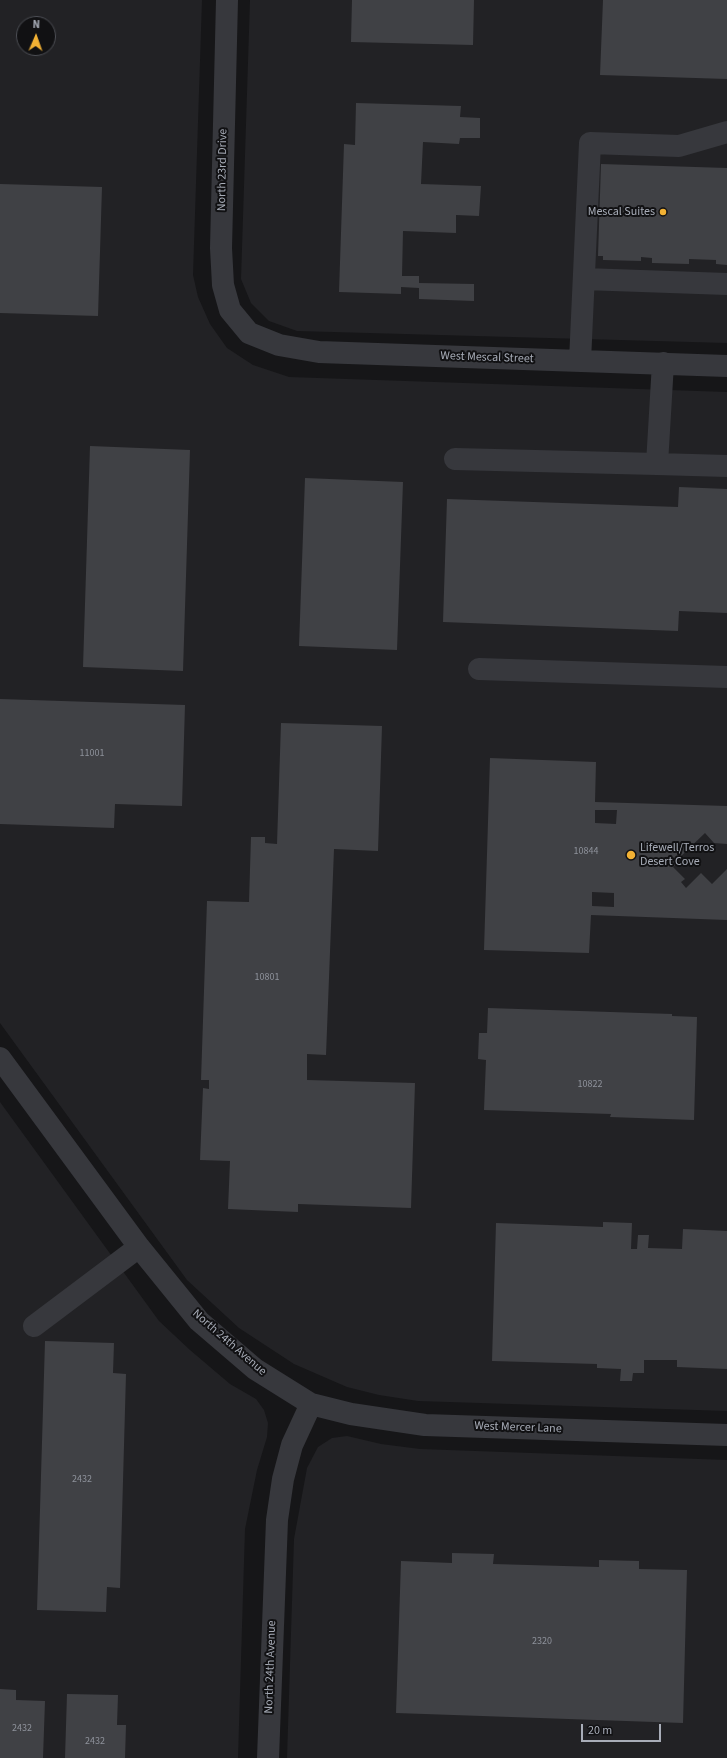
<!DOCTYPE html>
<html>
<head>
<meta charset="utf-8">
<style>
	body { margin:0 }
	#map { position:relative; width:727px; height:1758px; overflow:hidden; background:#161618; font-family:"Source Sans 3",sans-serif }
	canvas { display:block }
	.north { position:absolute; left:16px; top:16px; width:40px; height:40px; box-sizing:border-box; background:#111113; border:1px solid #4d4f55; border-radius:50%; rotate:2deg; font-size:11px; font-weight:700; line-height:16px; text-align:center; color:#a8adb8 }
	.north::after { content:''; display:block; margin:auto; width:14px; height:18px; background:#f2b134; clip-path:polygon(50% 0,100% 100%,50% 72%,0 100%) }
	.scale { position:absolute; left:581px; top:1724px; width:80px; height:18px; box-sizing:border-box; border:2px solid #a8adb8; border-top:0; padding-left:5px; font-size:12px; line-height:14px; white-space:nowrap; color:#a8adb8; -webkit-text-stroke:3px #111113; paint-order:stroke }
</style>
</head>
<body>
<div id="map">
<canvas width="727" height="1758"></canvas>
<div class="north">N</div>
<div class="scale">20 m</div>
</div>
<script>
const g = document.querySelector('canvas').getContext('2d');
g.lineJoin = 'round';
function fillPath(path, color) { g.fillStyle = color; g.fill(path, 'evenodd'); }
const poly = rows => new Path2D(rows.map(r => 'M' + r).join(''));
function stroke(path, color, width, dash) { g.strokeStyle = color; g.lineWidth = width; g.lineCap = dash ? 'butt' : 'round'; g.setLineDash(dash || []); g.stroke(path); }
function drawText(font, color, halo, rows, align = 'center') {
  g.font = font + ' "Source Sans 3",sans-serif'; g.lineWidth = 4; g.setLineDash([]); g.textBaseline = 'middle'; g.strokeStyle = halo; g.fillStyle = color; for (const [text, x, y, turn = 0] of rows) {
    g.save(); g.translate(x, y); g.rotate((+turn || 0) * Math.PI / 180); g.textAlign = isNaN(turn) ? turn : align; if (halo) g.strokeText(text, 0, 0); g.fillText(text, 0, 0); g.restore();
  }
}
const built = poly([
	[0,0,202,0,193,275,198,297,210,324,227,348,253,365,289,377,727,392,727,1411,418,1401,379,1395,347,1387,294,1364,239,1328,187,1280,0,1023],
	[24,24,48,24,48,48,24,48],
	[250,0,727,0,727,343,297,331,269,321,251,303,241,279],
	[0,1102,159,1321,190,1350,230,1384,256,1399,264,1410,268,1423,267,1437,257,1470,245,1529,238,1758,0,1758],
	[347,1436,381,1444,420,1449,727,1460,727,1758,287,1758,294,1539,307,1468,318,1447,332,1438]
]);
const building = poly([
	[352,0,474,0,473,45,351,42],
	[603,0,727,0,727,79,600,75],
	[356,103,461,106,460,117,480,118,480,138,460,138,459,144,423,142,421,184,481,186,479,216,456,215,456,233,403,231,402,276,419,276,419,283,474,284,474,301,419,299,419,288,401,287,401,294,339,292,344,144,355,145],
	[601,164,727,168,727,265,716,264,716,260,689,259,689,264,652,263,652,258,641,257,641,261,603,260,603,256,598,256],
	[0,184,102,187,98,316,0,313],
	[90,446,190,450,183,671,83,667],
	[305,478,403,482,397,650,299,646],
	[679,487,727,489,727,613,679,611,678,631,443,622,447,499,678,507],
	[0,699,185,705,182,806,115,804,114,828,0,824],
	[281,723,382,726,378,851,334,849,326,1055,307,1054,307,1080,415,1083,411,1208,298,1204,298,1212,228,1209,230,1161,200,1160,203,1088,209,1089,209,1080,201,1080,207,901,249,902,251,837,265,837,265,843,277,844],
	[490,758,596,762,595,802,727,806,727,844,714,843,705,833,676,861,678,863,673,867,685,879,681,882,686,888,701,873,712,884,727,869,727,920,591,915,589,953,484,950],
	[595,810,617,810,616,824,595,823],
	[592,892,614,893,614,907,592,906],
	[488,1008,672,1014,672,1016,697,1017,694,1120,610,1117,611,1114,484,1110,486,1060,478,1059,479,1033,487,1033],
	[603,1222,632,1223,631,1249,637,1249,638,1235,649,1235,648,1248,682,1249,683,1229,727,1231,727,1369,677,1367,677,1360,644,1360,644,1373,633,1373,632,1381,620,1381,621,1369,597,1368,597,1364,492,1361,496,1223,603,1227],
	[45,1341,114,1343,113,1373,126,1374,120,1588,107,1587,106,1612,37,1610],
	[452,1553,494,1554,493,1564,599,1567,599,1560,639,1561,639,1569,687,1570,683,1723,396,1713,401,1561,452,1563],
	[0,1689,16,1690,16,1700,45,1701,43,1758,0,1758],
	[67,1694,118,1695,117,1725,126,1725,125,1758,65,1758]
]);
const minor = poly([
	[227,0,221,248,223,285,230,310,249,333,279,345,319,352,727,366],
	[584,279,727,284],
	[580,361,590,143,679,146,727,132],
	[663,363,657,464,727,466],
	[455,459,657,464],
	[479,669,727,677],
	[0,1058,139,1247,199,1321,255,1369,311,1404,351,1414,425,1425,727,1435],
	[34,1326,139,1247],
	[268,1758,277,1520,283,1479,292,1445,311,1404]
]);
const markers = [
	[663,212,4,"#f2b134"],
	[631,855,5,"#f2b134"]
];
const numberNames = [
	["11001",92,754],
	["10844",586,852],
	["10801",267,978],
	["10822",590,1085],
	["2432",82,1480],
	["2320",542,1642],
	["2432",22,1729],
	["2432",95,1742]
];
const streetNames = [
	["North 23rd Drive",223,170,-89],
	["West Mescal Street",487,358,2],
	["North 24th Avenue",229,1343,41],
	["West Mercer Lane",518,1428,2],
	["North 24th Avenue",271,1667,-88]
];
const poiNames = [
	["Mescal Suites",655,212],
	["Lifewell/Terros",640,848,"left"],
	["Desert Cove",640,862,"left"]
];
fillPath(built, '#222225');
fillPath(building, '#404145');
stroke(minor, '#37383d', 22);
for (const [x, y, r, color] of markers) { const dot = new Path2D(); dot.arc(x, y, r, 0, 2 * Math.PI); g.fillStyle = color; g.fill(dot); stroke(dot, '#111113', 1.5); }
drawText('10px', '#8e929b', null, numberNames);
drawText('12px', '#a8adb8', '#111113', streetNames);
drawText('12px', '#a8adb8', '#111113', poiNames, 'right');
</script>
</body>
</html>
